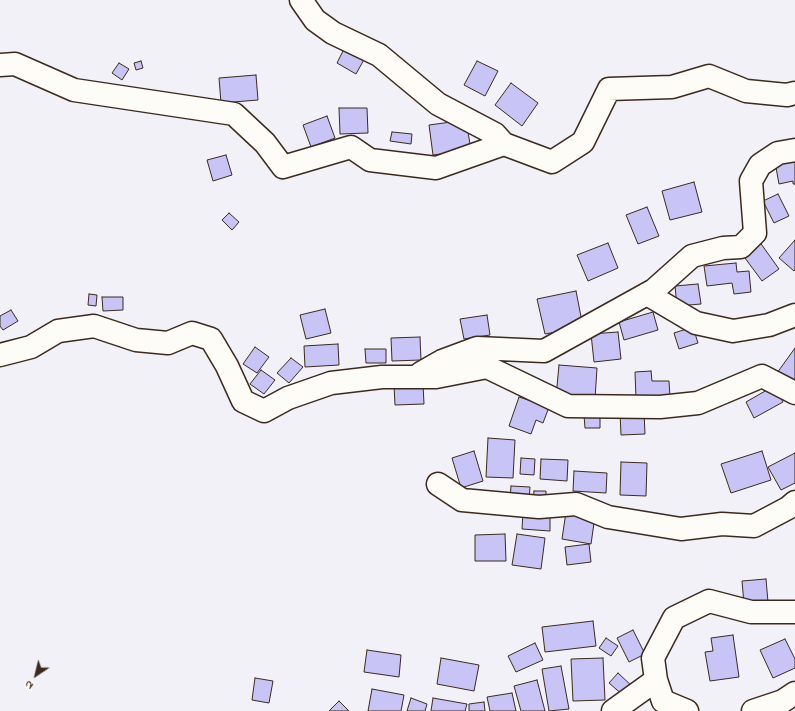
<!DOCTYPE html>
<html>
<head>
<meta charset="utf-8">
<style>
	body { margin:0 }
	#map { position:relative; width:795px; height:711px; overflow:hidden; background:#f2f1f7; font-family:"Indie Flower",sans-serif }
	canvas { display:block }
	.north { position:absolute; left:16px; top:655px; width:40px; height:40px; -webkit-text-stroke:3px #fdfcf7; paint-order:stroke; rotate:215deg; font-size:11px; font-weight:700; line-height:16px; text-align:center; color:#3b2a1e }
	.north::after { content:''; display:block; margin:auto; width:14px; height:18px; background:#3b2a1e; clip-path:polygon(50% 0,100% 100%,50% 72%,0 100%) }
</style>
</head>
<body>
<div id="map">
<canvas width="795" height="711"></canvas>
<div class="north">N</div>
</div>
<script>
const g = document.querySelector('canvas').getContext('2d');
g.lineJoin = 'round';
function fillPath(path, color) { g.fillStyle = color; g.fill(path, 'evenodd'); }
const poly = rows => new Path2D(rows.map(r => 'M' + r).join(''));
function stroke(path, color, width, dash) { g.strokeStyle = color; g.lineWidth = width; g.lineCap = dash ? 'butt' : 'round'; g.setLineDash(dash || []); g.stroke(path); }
const building = poly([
	[346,45,366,56,356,74,337,63,346,45],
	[141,61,143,68,136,70,134,63,141,61],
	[477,61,498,71,485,96,464,85,477,61],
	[119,63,129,69,122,80,112,73,119,63],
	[256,75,258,100,221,103,219,78,256,75],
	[511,83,538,103,522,126,495,105,511,83],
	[339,108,367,108,368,133,340,134,339,108],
	[327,116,335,138,311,147,303,125,327,116],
	[466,120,471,150,433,155,429,125,466,120],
	[392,132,412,134,411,144,390,141,392,132],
	[226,155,232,175,213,181,207,160,226,155],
	[795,158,795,184,793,184,793,181,779,184,775,162,795,158],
	[694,182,702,212,670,220,662,191,694,182],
	[778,194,789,216,774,223,763,201,778,194],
	[647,207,659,236,638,244,626,215,647,207],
	[229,213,239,222,232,230,222,220,229,213],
	[795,240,795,270,794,271,779,258,795,240],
	[759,241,779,269,762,281,742,254,759,241],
	[608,243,618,268,588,281,577,255,608,243],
	[736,263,737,272,749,271,751,292,734,294,732,283,707,286,704,266,736,263],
	[698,284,701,304,677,306,675,286,698,284],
	[576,291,583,327,545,334,537,299,576,291],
	[89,294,97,295,96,306,88,305,89,294],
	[102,297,123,297,123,310,103,311,102,297],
	[325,309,331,333,306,339,300,315,325,309],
	[11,310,18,321,3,330,0,326,0,316,11,310],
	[653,312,658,330,624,340,619,322,653,312],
	[487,315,490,335,464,339,460,319,487,315],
	[693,327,698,343,679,349,674,333,693,327],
	[618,332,621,359,594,362,591,334,618,332],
	[420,337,421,360,392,361,391,338,420,337],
	[338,344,339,365,305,367,304,346,338,344],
	[255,347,269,357,257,373,243,364,255,347],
	[795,348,795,386,777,373,795,348],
	[365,349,386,349,386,363,366,363,365,349],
	[291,358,303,367,289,383,277,373,291,358],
	[559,365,597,368,595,399,556,397,559,365],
	[261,370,275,380,264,394,250,384,261,370],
	[651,371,652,381,669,381,670,397,636,399,635,372,651,371],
	[423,384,424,404,395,405,394,385,423,384],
	[774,386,783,402,754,418,746,402,774,386],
	[519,397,549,407,543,423,536,420,531,434,509,426,519,397],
	[644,412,645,434,621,435,620,413,644,412],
	[584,415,600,415,600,428,585,428,584,415],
	[488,438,515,440,513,478,486,477,488,438],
	[474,451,483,481,461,488,452,458,474,451],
	[762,451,771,480,731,493,721,464,762,451],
	[795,453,795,483,781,490,768,467,795,453],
	[521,458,535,459,534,475,520,474,521,458],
	[541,459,568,460,567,481,540,479,541,459],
	[621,462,647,463,646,496,620,495,621,462],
	[574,471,607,473,606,493,573,491,574,471],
	[511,486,530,487,529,501,510,499,511,486],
	[534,491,546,491,546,502,533,502,534,491],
	[523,512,550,513,550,531,522,529,523,512],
	[566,512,595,516,591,544,562,539,566,512],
	[505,534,506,561,475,561,475,535,505,534],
	[517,534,545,538,541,569,512,565,517,534],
	[589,544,591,562,567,565,565,547,589,544],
	[766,579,768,602,744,604,742,581,766,579],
	[593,621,596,646,545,652,542,627,593,621],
	[633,630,645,654,629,662,617,638,633,630],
	[733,635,739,677,710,681,705,652,713,651,711,638,733,635],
	[606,638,618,646,611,656,599,648,606,638],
	[785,639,795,659,795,668,773,678,760,650,785,639],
	[535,643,543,660,516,672,508,656,535,643],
	[367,650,401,655,399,677,364,672,367,650],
	[441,658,479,665,474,691,437,684,441,658],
	[603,658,605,700,573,701,571,659,603,658],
	[561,666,569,709,549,711,542,669,561,666],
	[618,673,633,687,624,696,609,683,618,673],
	[255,678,273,681,269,703,252,700,255,678],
	[537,680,545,711,521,711,514,686,537,680],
	[372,689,404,695,401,711,368,711,372,689],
	[512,693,516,711,490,711,487,697,512,693],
	[411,698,427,704,425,711,407,711,411,698],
	[433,698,467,704,465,711,431,711,433,698],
	[339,701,349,711,329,711,339,701],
	[484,702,485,711,469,711,469,704,484,702]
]);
const minor = poly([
	[301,0,315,20,333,33,379,55,438,104,495,134,504,144],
	[0,65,15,64,74,90,234,114,265,143,283,167,351,147,370,160,436,168,504,144,552,162,583,142,609,89,672,87,709,76,746,91,787,95,795,93],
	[647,294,696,323,733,331,769,325,795,315],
	[0,355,31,347,58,331,94,326,136,340,168,343,192,333,211,339,227,366,243,401,264,411,288,398,331,383,382,377,436,377,487,367,568,406,660,407,698,403,762,376,795,393],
	[421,373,442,361,477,348,544,351,654,290,692,256,723,248,741,247,755,233,751,181,760,165,778,153,795,150],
	[438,484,462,500,539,507,576,504,608,517,681,529,722,524,754,526,788,508,795,502],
	[613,711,656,680],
	[687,711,663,701,656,680,653,658,674,618,709,601,751,612,795,612],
	[753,711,783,701,795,693]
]);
fillPath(building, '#c8c4f6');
stroke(building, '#3b2a1e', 1);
stroke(minor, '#3b2a1e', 25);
stroke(minor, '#fdfcf7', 22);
</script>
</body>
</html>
